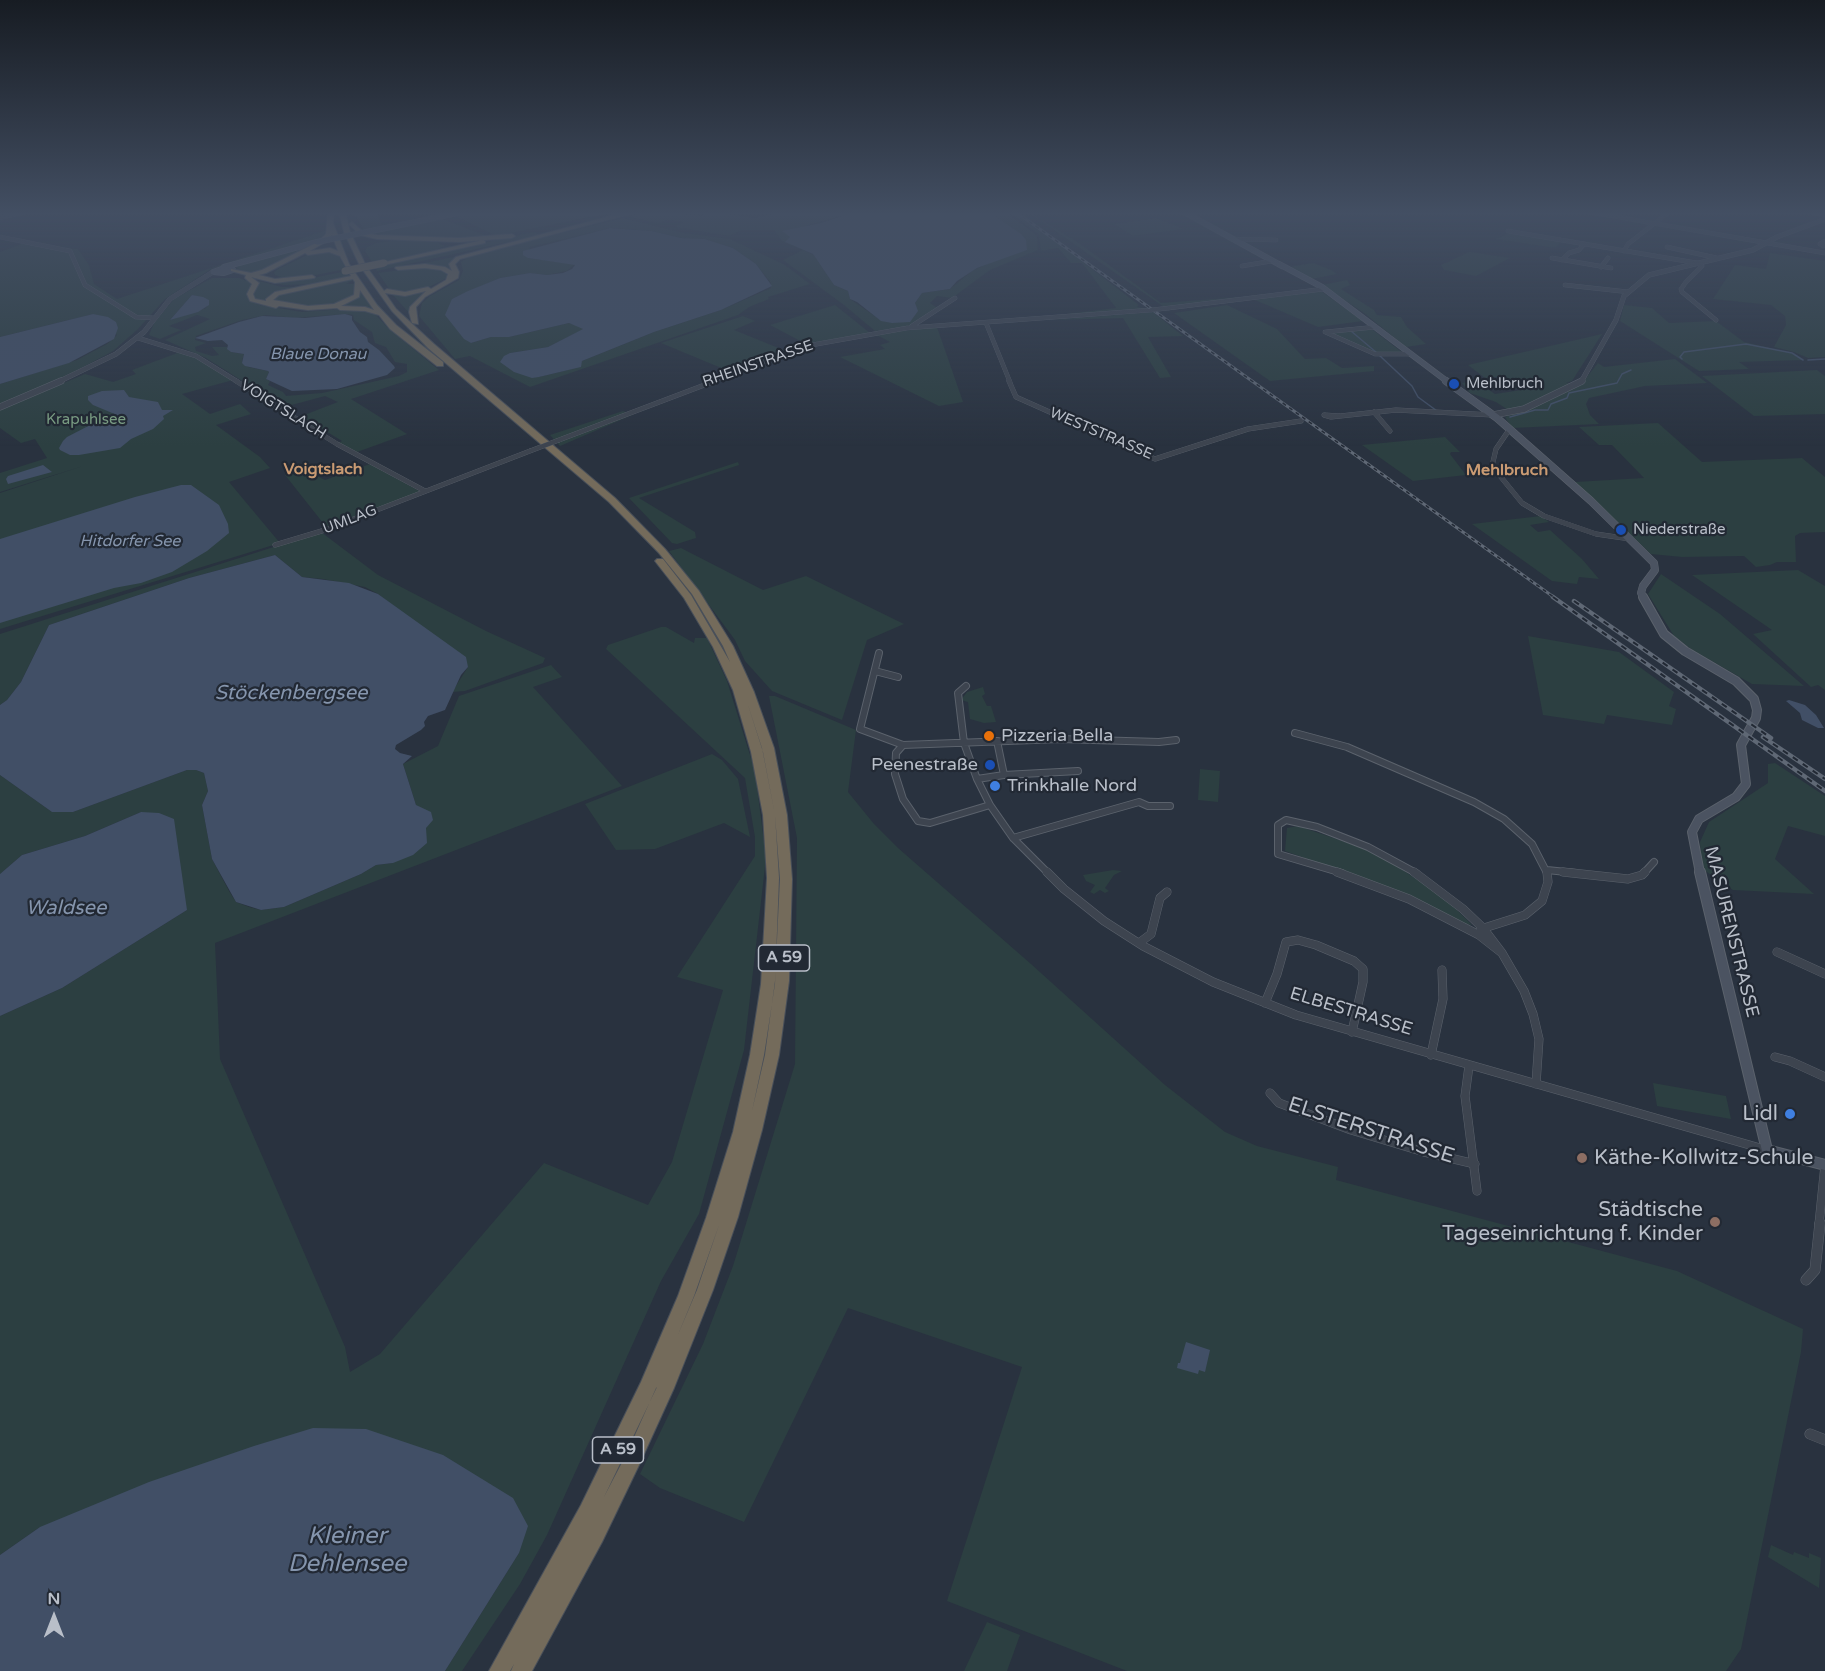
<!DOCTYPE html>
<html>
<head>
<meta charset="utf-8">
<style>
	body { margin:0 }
	#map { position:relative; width:1825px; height:1671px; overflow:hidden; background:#29323f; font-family:"Varela Round",sans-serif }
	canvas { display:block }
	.north { position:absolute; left:24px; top:1587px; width:60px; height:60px; -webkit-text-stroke:4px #222934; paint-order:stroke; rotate:0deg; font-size:16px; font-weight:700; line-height:24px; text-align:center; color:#b9bfc9 }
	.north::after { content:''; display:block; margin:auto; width:21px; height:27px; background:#b9bfc9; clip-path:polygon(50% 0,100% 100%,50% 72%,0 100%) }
</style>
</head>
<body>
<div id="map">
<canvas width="1825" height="1671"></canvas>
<div class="north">N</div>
</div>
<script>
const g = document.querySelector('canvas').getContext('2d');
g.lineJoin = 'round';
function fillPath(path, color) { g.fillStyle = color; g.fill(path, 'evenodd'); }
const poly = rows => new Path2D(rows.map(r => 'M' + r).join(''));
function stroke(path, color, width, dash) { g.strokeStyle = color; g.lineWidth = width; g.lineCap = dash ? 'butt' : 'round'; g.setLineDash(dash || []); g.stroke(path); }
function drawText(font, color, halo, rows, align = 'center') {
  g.font = font + ' "Varela Round",sans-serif'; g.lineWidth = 4.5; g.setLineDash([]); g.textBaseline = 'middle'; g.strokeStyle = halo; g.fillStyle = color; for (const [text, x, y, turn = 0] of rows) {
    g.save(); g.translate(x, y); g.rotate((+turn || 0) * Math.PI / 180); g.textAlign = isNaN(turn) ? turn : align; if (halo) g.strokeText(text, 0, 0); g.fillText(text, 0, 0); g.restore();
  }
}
const green = poly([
	[353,212,376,212,382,225,454,212,364,230],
	[471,212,615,212,496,236,457,217],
	[646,212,702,216,710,212,754,218,785,212,855,212,806,226,786,242,814,255,834,285,848,291,850,299,879,319,915,303,922,293,950,289,972,271,989,263,995,218,989,212,1005,212,1033,232,1037,236,1038,250,990,270,952,298,937,296,930,303,939,309,917,323,906,328,875,331,844,305,783,260,803,250,782,241,774,230,742,230,729,236,675,227,683,222,668,220,658,223,629,217],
	[1009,212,1016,212,1041,230,1139,305,1137,307,1150,309,1050,316,1116,308,1082,263,1071,263,1058,248,1041,251,1039,235],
	[1028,212,1079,243,1161,303,1267,295,1164,307],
	[623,218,684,233,730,239,785,265,810,284,768,297,769,299,749,307,738,315,530,387,470,356,455,359,419,316,422,303,430,296,459,280,463,271,461,262,471,255],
	[610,228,652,231,681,238,705,239,733,248,756,264,771,283,771,288,721,310,654,332,582,361,580,367,539,377,510,353,548,347,584,329,576,324,569,323,509,337,491,337,471,343,452,299,500,278,530,273,547,275,567,271,575,264,528,258,530,247],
	[1156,218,1184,229,1133,236,1114,224],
	[443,219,487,236,473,239,367,234],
	[327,230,321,239,211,269,165,299,138,329,113,351,63,378,0,404,0,384,77,360,107,344,117,335,93,314,0,337,0,252,24,243,78,249,89,265,94,284,117,299],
	[534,232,540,235,377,271,374,266],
	[1509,233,1562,241,1555,248,1496,239],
	[398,240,437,242,444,246,435,251,373,264,365,251,367,247,376,243],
	[319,243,253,275,236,268,242,264],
	[323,251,337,253,346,269,306,277,287,279,275,275,274,272,280,268,311,253],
	[1469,252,1471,252,1510,258,1476,276,1444,270,1441,265],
	[1770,253,1825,261,1825,357,1808,358,1794,352,1774,347,1786,325,1785,316,1771,305,1713,299,1735,265,1766,269],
	[463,255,451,262,455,273,454,278,419,298,411,307,410,314,392,294,407,295,423,292,447,282,454,275,451,270,439,266,410,266],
	[1313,263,1331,270,1337,274,1312,279,1289,267],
	[429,266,449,272,449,277,421,291,409,293,390,290,378,273],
	[347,271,350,277,315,284,284,285,262,280,297,281],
	[212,278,239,278,253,283,248,299,260,305,302,312,343,309,366,310,375,314,388,328,439,370,351,399,407,434,357,452,338,443,342,441,319,427,315,428,299,417,338,402,325,396,284,407,206,358,165,340,210,319,197,315,169,326,181,330,160,339,149,335,154,323,174,299],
	[192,295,208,300,206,308,170,320],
	[346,314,353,315,354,320,372,332,375,343,386,347,395,362,407,364,407,372,399,376,322,393,286,396,283,392,268,385,270,381,266,379,269,372,268,371,248,367,242,361,244,354,231,352,227,347,212,347,219,355,212,356,196,351,195,347,206,343,195,340,196,336,242,320,266,315,294,318],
	[351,278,353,280,346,284,354,284,356,296,339,304,314,308,273,301,273,296],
	[1347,280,1350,285,1341,289,1374,310,1377,315,1401,317,1407,327,1426,344,1406,347,1364,313,1322,285],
	[259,281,282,287,301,287,278,291,267,297,266,301,297,308,335,307,351,302,361,293,374,310,339,307,305,309,299,309,261,303,253,299,253,293],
	[1321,291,1363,321,1318,327,1255,300],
	[835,305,870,333,806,344,770,325],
	[1227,305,1277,329,1305,359,1326,358,1342,368,1374,366,1374,371,1270,381,1174,313],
	[1624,305,1652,308,1669,323,1716,321,1744,342,1791,353,1803,360,1739,362,1749,369,1699,371,1620,321],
	[1153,312,1183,336,1148,337,1171,377,1160,378,1123,318,1052,320],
	[743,316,755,321,734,330,786,351,731,372,661,343],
	[937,327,963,402,939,406,840,357,885,349,880,345,890,342,875,334],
	[1357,330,1373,330,1403,353,1372,352,1331,333],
	[1602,334,1572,381,1566,383,1582,383,1598,363,1604,367,1675,359,1707,383,1645,386,1589,398,1586,404,1590,415,1599,424,1512,428,1505,417,1514,414,1496,402,1470,393,1462,383,1476,381,1495,394,1541,387,1515,389,1497,377,1485,378,1468,365],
	[180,352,193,356,233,380,182,394,210,414,240,404,251,414,216,425,260,457,270,468,229,482,280,543,0,629,0,493,83,466,0,492,0,473,47,458,35,439,21,443,0,428,0,410,85,374,113,382,136,374,132,370],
	[1817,370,1825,376,1825,414,1754,416,1702,376],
	[623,411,632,415,560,446,550,435],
	[1658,423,1702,462,1802,458,1825,477,1825,532,1800,533,1795,536,1796,562,1777,562,1770,565,1756,567,1744,556,1682,557,1651,554,1575,482,1644,478,1612,445,1599,445,1579,427],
	[1445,437,1460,452,1451,452,1450,454,1466,475,1413,481,1362,445],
	[738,462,739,465,639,498,695,532,696,538,677,544,672,543,629,498],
	[370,464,421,492,327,528,285,475,301,468,325,480],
	[1541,516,1549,522,1530,525,1538,532,1550,530,1582,559,1599,579,1579,577,1577,584,1552,581,1472,524],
	[321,532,378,575,486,631,545,658,543,663,465,691,452,692,468,667,409,618,378,594,365,587,323,579,302,577,275,555,189,578,49,625,21,682,7,700,0,705,0,634],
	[681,548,763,590,806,576,904,624,867,640,842,720,772,691,745,661,735,640,669,551],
	[1798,570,1825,586,1825,690,1818,685,1811,687,1753,634,1772,630,1692,575],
	[1661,574,1720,614,1804,686,1752,684,1691,649,1674,636,1648,594],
	[661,627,666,627,694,643,695,638,707,638,727,681,755,771,766,858,744,1050,699,1214,661,1281,547,1535,520,1584,462,1671,445,1671,519,1553,40,1527,0,1555,0,1016,62,988,187,910,141,812,85,836,22,855,0,874,0,775,52,812,73,812,187,770,196,770,204,773,208,791,202,805,212,859,229,891,236,902,249,907,261,910,284,907,361,874,376,865,393,863,416,805,403,764,438,746,459,696,551,665,562,677,533,687,622,786,215,943,220,1059,345,1347,350,1372,380,1354,544,1163,648,1205,672,1162,723,990,677,977,755,856,755,837,745,778,606,649,608,645],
	[1528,636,1619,652,1674,692,1669,706,1676,709,1672,725,1607,715,1604,724,1543,715],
	[983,687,985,694,982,696,987,706,991,706,996,722,984,723,970,719,968,702,961,700,967,692],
	[769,696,775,696,856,730,848,792,874,824,898,848,1031,964,1165,1085,1225,1132,1257,1146,1338,1167,1336,1180,1677,1271,1803,1329,1801,1352,1741,1649,1726,1671,1127,1671,947,1601,1022,1367,848,1308,744,1522,660,1488,640,1474,703,1344,733,1266,795,1064,797,838],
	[712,754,722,760,738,779,750,837,724,823,655,849,616,850,585,804],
	[1775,763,1825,796,1825,836,1788,826,1775,859,1814,894,1733,890,1701,868,1700,842,1709,822,1768,783,1768,764],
	[1200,769,1220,771,1218,802,1198,800],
	[1298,826,1369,850,1394,864,1447,900,1472,925,1465,924,1358,877,1285,851,1287,828],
	[1113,870,1122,871,1114,875,1105,888,1109,891,1105,893,1100,890,1094,894,1090,892,1095,885,1086,881,1083,875],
	[1653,1083,1726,1096,1731,1119,1657,1106],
	[1771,1545,1793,1555,1794,1552,1809,1558,1809,1553,1821,1558,1819,1588,1768,1557],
	[987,1622,1020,1635,1007,1671,964,1671]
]);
const water = poly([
	[855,212,989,212,1021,234,1026,240,1027,250,977,268,957,281,950,289,922,293,915,303,918,311,910,322,892,323,881,321,857,302,850,299,848,291,834,285,813,254,785,242,790,237,782,231,821,223],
	[610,228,652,231,681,238,705,239,733,248,756,264,772,286,721,310,654,332,582,361,581,367,539,377,532,378,514,372,500,362,504,356,510,353,548,347,583,329,569,323,509,337,491,337,471,343,464,339,445,315,452,299,468,291,500,278,530,273,547,275,563,273,572,269,575,265,528,258,523,255,523,251],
	[192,295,203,297,209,300,209,305,198,312,170,320],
	[93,314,108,317,116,322,118,328,114,339,69,363,0,384,0,337],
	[345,314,352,316,352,320,360,332,367,337,368,342,379,350,394,366,395,368,387,375,337,389,292,391,266,379,269,372,268,371,245,366,242,363,244,354,231,352,227,349,228,345,222,340,208,341,195,338,239,322,262,316,305,318],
	[124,390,129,397,158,402,162,410,173,410,163,416,164,419,153,429,131,439,120,448,79,455,70,455,60,450,59,448,63,441,67,437,94,423,117,415,93,405,88,400,88,396,102,391],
	[43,465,52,472,8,484,6,479,8,476],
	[181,485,191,485,219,505,228,524,229,533,207,551,172,572,141,583,114,588,0,623,0,539,135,497],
	[275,555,302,577,349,583,378,594,466,657,468,667,461,675,445,710,428,716,424,722,425,726,421,730,396,745,395,749,400,753,412,756,403,764,416,805,431,812,433,820,426,828,427,843,413,855,393,863,376,865,361,874,284,907,261,910,236,902,212,859,202,805,208,791,204,773,196,770,187,770,73,812,52,812,0,775,0,705,7,700,21,682,49,625,189,578],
	[1789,700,1805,705,1816,715,1824,728,1818,728,1802,720,1800,713,1786,701],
	[141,812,159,813,174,819,187,910,62,988,0,1016,0,874,22,855,85,836],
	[1186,1342,1210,1350,1205,1372,1199,1370,1198,1374,1177,1368,1178,1363,1180,1363],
	[313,1428,366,1429,443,1455,513,1498,528,1526,519,1553,445,1671,0,1671,0,1555,40,1527,149,1482,254,1446]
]);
const stream = poly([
	[1351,331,1377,353],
	[1379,355,1412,386,1418,397,1437,411],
	[1682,359,1680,357,1684,352,1746,344,1792,353,1803,360],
	[1808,360,1825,359],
	[1510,417,1535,410,1548,410,1551,404,1567,398,1569,393,1617,383,1622,374,1631,370]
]);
const minorFar4 = poly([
	[1589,212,1825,253],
	[0,218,25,212],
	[1508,231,1697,263,1702,266,1686,282,1681,289,1682,292,1716,320],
	[0,237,70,251,85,285,136,317,154,318],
	[1231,239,1276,240],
	[1823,246,1820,244,1825,241],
	[1667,247,1717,258],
	[1624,251,1628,244,1669,212],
	[1552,258,1611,268],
	[1562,260,1569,253,1579,250,1584,244],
	[1242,266,1272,261],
	[1601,267,1608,258],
	[1565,285,1629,292],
	[1169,308,1324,289],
	[986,323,1010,382],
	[912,326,955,298],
	[1376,327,1325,332,1375,354,1410,354],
	[138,338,196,356,238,382],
	[711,382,806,346,907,328,1151,310]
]);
const minorFar3 = poly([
	[236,381,337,444,425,491],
	[1009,381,1016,397,1155,459,1248,429,1301,421],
	[1374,412,1390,431],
	[1339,416,1324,415,1331,417,1396,410,1493,415],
	[1509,430,1496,449,1492,466,1522,503,1544,516,1596,534,1630,539],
	[559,440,715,381],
	[275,545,325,530,530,451]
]);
const minorFar2 = poly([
	[879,653,860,729,903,745,1060,739,1159,742,1176,740],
	[875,671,898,677],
	[966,686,958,693,964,743,977,779,990,805,1013,838,1048,873],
	[1295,733,1347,747,1474,802,1504,819,1532,844,1547,873],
	[997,741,1004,775],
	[903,745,896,753,895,774,903,799,918,821,930,823,990,805],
	[977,779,1004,775,1078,771],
	[1013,838,1139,802,1148,806,1170,806],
	[1547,870,1576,873],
	[1342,873,1278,854,1278,825,1286,820,1317,827,1368,847,1416,873],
	[1644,873,1654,862]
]);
const minorFar1 = poly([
	[1047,872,1064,889,1104,921,1143,946,1213,982,1296,1015,1767,1150],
	[1337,872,1409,899,1479,935,1502,953,1483,928,1463,909,1414,872],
	[1563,872,1628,879,1642,875,1645,872],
	[1481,929,1525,915,1542,901,1548,882,1547,872],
	[1139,943,1151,934,1160,898,1167,892],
	[1777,952,1825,974],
	[1502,953,1524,991,1533,1014,1539,1039,1536,1084],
	[1265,1003,1277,974,1286,942,1298,940,1316,945,1354,961,1363,969,1363,982,1352,1032],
	[1431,1055,1443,999,1442,970],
	[1775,1057,1790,1061,1825,1077],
	[1469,1066,1465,1096,1477,1191],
	[1270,1093,1279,1103,1351,1130,1424,1152,1475,1164],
	[1819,1224,1825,1165]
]);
const minor = poly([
	[1806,1280,1815,1270,1820,1223],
	[1810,1434,1825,1440]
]);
const tertiaryFar1 = poly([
	[58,382,116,354,144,332,170,299,213,272],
	[1581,382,1616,320,1624,296,1649,275,1753,250,1777,237,1825,219]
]);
const tertiary = poly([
	[0,407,61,381],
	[1493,415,1524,409,1582,381]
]);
const secondaryFar3 = poly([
	[1184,212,1282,266],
	[1813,212,1825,214],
	[376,230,463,212],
	[1279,264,1322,287,1448,382],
	[224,267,317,242],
	[227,267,233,270,224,273,213,272,227,267]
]);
const secondaryFar2 = poly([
	[1446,381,1497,418,1591,501,1654,563,1655,570,1643,586,1641,593,1644,598]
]);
const secondaryFar1 = poly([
	[1643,597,1664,634,1685,651,1736,681,1754,699,1757,710,1756,718,1741,745,1746,784,1736,797,1699,819,1692,832,1700,873]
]);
const secondary = poly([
	[1700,872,1767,1150,1825,1165]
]);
const motorway = poly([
	[328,212,334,212,333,223,349,264,377,305,396,325,443,362,443,366,437,366,390,329,379,315,365,311,340,310,337,308,308,310,279,306,276,308,250,301,247,294,252,284,245,278,246,275,231,271,231,269,251,273,262,270,318,242,326,234,328,212],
	[332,235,338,251,330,248,310,251,322,244,332,235],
	[329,252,340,256,351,276,275,292,266,299,266,301,255,299,253,294,259,283,251,277,275,283,314,278,315,277,312,275,275,279,259,275,266,273,305,253,308,255,329,252],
	[353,279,355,282,354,295,334,304,308,306,273,300,279,295,353,279],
	[360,290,374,310,365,307,341,306,359,297,360,290],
	[339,212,345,212,350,232,366,266,384,291,387,289,405,292,428,287,431,289,446,280,448,274,441,270,425,268,398,270,395,268,396,267,425,264,445,267,452,271,449,264,456,257,626,212,637,212,460,259,455,264,459,272,458,278,425,297,416,307,418,324,412,323,409,312,410,307,426,291,405,296,385,293,396,309,434,344,615,498,665,549,699,591,733,646,754,692,774,748,787,815,792,879,789,981,779,1055,762,1130,738,1217,713,1290,674,1388,639,1465,602,1542,532,1671,511,1671,514,1664,510,1671,489,1671,581,1505,641,1382,678,1296,706,1218,733,1132,750,1055,761,984,767,878,763,815,751,752,733,690,713,647,684,598,655,561,657,559,663,559,691,595,730,662,723,646,692,594,659,553,609,502,428,348,392,311,360,266,344,232,339,212],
	[747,702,762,748,775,815,780,879,775,981,765,1055,752,1111,764,1055,775,984,779,878,775,815,763,752,747,702],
	[719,1225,697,1290,677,1337,694,1296,719,1225],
	[657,1387,656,1388,627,1453,604,1497,657,1387],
	[352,222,364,233,377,235,459,238,512,234,515,236,512,238,459,242,377,239,360,235,349,224,352,222],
	[483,240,485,241,485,243,384,265,381,263,483,240]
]);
const railFar1 = poly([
	[1016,212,1555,598]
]);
const rail = poly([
	[1553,597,1825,791],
	[1574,601,1771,738],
	[1763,737,1825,779]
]);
const minorBridgeFar1 = poly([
	[1151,310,1169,308]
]);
const minorBridge = poly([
	[530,451,559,440]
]);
const secondaryBridge = poly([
	[317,242,376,230]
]);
const motorwayBridge = poly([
	[345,271,384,263]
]);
const markers = [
	[1454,384,6,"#1a4fb4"],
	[1621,530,6,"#1a4fb4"],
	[989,736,6,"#e8710a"],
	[990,765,6,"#1a4fb4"],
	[995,786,6,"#3f7fe0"],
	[1790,1114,6,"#3f7fe0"],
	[1582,1158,6,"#8d6e63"],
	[1715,1222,6,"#8d6e63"]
];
const farStreetnames = [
	["RHEINSTRASSE",758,364,-19],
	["VOIGTSLACH",283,410,32],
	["WESTSTRASSE",1101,434,23],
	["UMLAG",350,520,-21]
];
const farPoinames = [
	["Mehlbruch",1466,384],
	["Niederstraße",1633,530]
];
const farParknames = [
	["Krapuhlsee",86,420]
];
const farWaternames = [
	["Blaue Donau",318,355],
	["Hitdorfer See",130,542]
];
const farNeighbourhoodnames = [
	["Voigtslach",323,470],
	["Mehlbruch",1507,471]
];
const shields = [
	[784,958,51],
	[618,1450,51]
];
const shieldNames = [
	["A 59",784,958],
	["A 59",618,1450]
];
const poiNames = [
	["Pizzeria Bella",1001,736],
	["Peenestraße",978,765,"right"],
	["Trinkhalle Nord",1007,786]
];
const streetNames = [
	["MASURENSTRASSE",1731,932,76],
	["ELBESTRASSE",1351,1012,17]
];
const waterNames = [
	["Stöckenbergsee",291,694],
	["Waldsee",66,909]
];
const nearPoinames = [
	["Lidl",1778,1114],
	["Käthe-Kollwitz-Schule",1594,1158,"left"],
	["Städtische",1703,1210],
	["Tageseinrichtung f. Kinder",1703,1234]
];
const nearStreetnames = [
	["ELSTERSTRASSE",1371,1131,18]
];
const nearWaternames = [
	["Kleiner",347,1537],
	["Dehlensee",347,1565]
];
fillPath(green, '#2c3f41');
fillPath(water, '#414f66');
stroke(stream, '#414f66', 1.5);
stroke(minorFar4, '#5b626c', 4.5);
stroke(minorFar3, '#5b626c', 5);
stroke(minorFar2, '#5b626c', 8);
stroke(minorFar1, '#5b626c', 9);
stroke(minor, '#5b626c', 11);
stroke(tertiaryFar1, '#5b626c', 5);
stroke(tertiary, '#5b626c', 7);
stroke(secondaryFar3, '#5b626c', 6);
stroke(secondaryFar2, '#5b626c', 8);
stroke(secondaryFar1, '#5b626c', 10);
stroke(secondary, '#5b626c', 12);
stroke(motorway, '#484f59', 2);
stroke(minorFar4, '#3d444f', 4);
stroke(minorFar3, '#3d444f', 4.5);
stroke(minorFar2, '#3d444f', 6);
stroke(minorFar1, '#3d444f', 8);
stroke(minor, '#3d444f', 10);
stroke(tertiaryFar1, '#3d444f', 4.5);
stroke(tertiary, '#3d444f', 6);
stroke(secondaryFar3, '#4b5361', 5);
stroke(secondaryFar2, '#4b5361', 7);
stroke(secondaryFar1, '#4b5361', 8);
stroke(secondary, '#4b5361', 10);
fillPath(motorway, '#746b5b');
stroke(railFar1, '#5f6875', 3);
stroke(rail, '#5f6875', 4.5);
stroke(railFar1, '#222934', 1.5, [4]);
stroke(rail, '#222934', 2, [6]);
stroke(minorBridgeFar1, '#5b626c', 4.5, []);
stroke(minorBridge, '#5b626c', 5, []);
stroke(secondaryBridge, '#5b626c', 6, []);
stroke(motorwayBridge, '#484f59', 8, []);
stroke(minorBridgeFar1, '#3d444f', 4);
stroke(minorBridge, '#3d444f', 4.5);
stroke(secondaryBridge, '#4b5361', 5);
stroke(motorwayBridge, '#746b5b', 7);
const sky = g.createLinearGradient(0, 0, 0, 446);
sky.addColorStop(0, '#171c23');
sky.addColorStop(0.48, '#434f63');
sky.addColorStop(1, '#434f6300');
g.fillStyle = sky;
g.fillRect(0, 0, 1825, 446);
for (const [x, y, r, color] of markers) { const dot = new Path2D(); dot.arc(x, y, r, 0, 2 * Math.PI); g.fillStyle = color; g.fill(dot); stroke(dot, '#222934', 2); }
drawText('15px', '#b9bfc9', '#222934', farStreetnames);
drawText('15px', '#b9bfc9', '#222934', farPoinames, 'left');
drawText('15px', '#7a9c83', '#222934', farParknames);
drawText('italic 16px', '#8595ad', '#222934', farWaternames);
drawText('bold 16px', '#ca9b73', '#222934', farNeighbourhoodnames);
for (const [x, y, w] of shields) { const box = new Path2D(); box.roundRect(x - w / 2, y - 13, w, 26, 4.5); g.fillStyle = '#222934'; g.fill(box); stroke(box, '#b9bfc9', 1.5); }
drawText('bold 16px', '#b9bfc9', null, shieldNames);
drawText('18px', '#b9bfc9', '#222934', poiNames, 'left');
drawText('18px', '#b9bfc9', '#222934', streetNames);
drawText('italic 20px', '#8595ad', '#222934', waterNames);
drawText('21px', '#b9bfc9', '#222934', nearPoinames, 'right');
drawText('21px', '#b9bfc9', '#222934', nearStreetnames);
drawText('italic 24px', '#8595ad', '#222934', nearWaternames);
</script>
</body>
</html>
